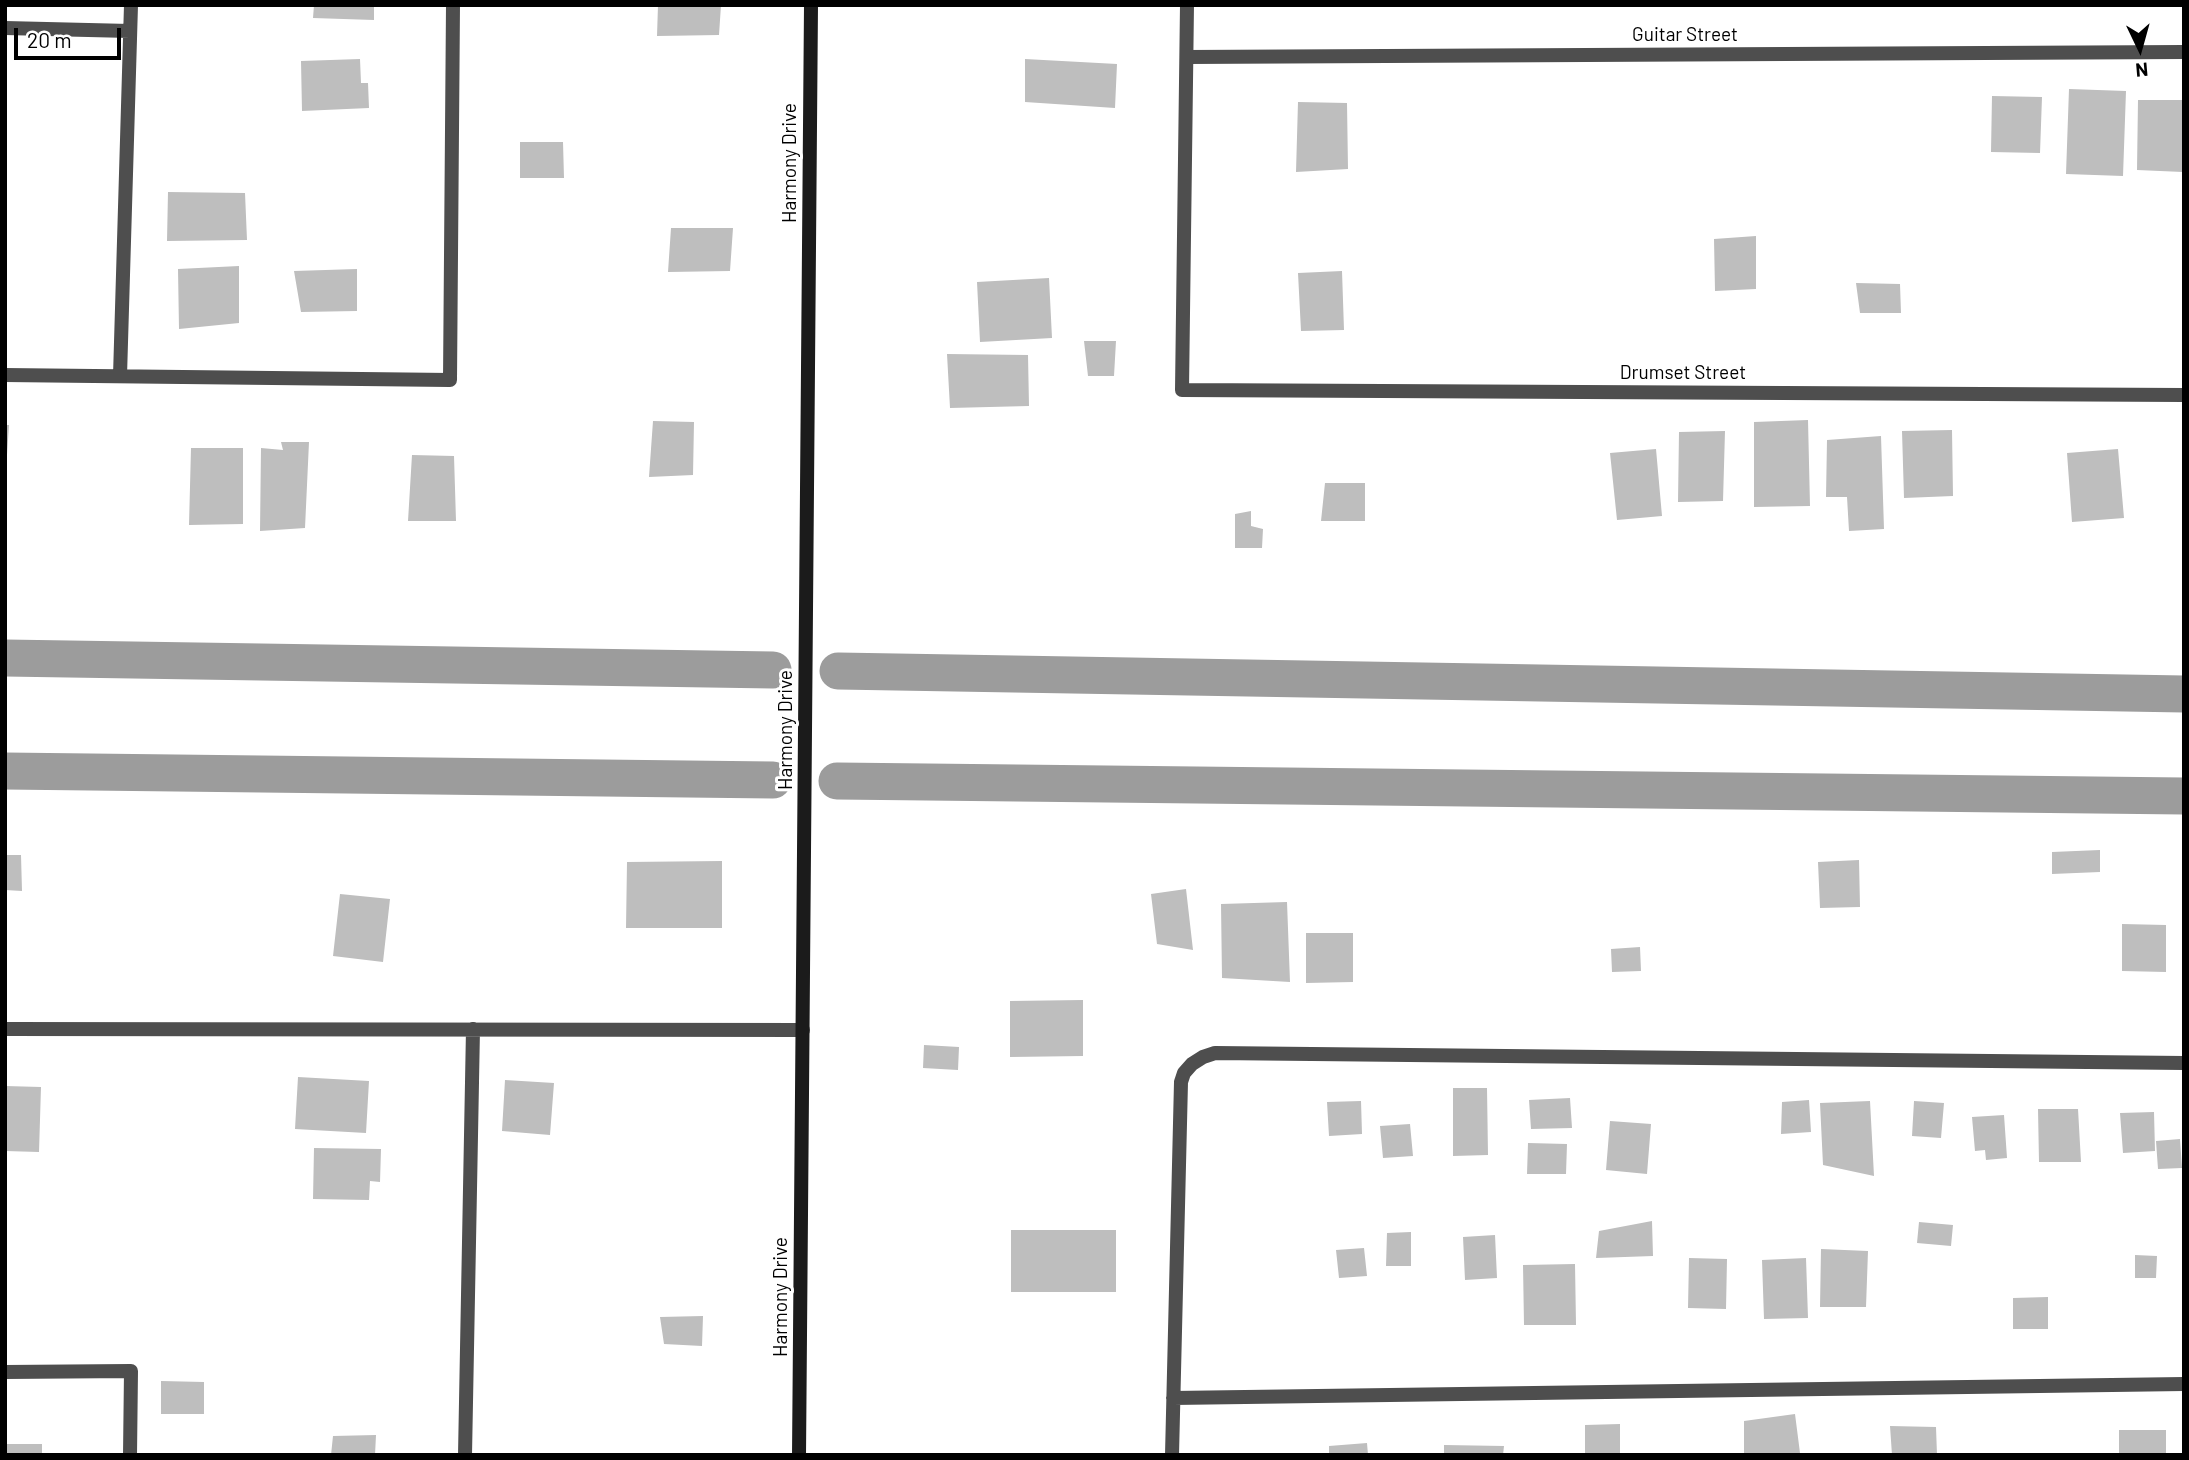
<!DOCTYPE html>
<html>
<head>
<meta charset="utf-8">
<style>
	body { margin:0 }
	#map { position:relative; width:2189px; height:1460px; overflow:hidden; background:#fff; font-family:Barlow,sans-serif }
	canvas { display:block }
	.frame { position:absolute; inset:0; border:7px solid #000; pointer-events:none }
	.north { position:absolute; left:2105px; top:14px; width:70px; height:70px; -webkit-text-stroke:5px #fff; paint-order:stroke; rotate:175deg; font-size:19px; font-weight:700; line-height:28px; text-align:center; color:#000 }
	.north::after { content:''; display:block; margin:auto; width:24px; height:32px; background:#000; clip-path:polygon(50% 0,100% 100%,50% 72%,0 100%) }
	.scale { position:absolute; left:14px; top:28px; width:107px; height:32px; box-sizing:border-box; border:4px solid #000; border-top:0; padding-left:9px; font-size:21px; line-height:24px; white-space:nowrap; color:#000; -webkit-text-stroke:5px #fff; paint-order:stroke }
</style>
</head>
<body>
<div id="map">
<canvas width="2189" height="1460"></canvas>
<div class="frame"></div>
<div class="north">N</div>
<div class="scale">20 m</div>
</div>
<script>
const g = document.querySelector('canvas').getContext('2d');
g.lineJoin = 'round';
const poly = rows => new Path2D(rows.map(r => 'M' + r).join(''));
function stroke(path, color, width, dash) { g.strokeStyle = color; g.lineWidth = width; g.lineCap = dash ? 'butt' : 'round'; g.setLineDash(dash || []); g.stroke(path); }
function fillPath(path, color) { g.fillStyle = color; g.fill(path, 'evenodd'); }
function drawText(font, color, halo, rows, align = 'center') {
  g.font = font + ' Barlow,sans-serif'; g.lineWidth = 6; g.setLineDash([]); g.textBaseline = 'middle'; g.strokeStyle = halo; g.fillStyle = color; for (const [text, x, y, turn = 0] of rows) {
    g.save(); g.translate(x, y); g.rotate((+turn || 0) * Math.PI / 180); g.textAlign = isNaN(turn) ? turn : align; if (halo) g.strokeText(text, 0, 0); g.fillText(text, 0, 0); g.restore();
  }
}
const canal = poly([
	[5,658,773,670],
	[838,671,2184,694],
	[5,771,773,780],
	[837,781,2184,796]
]);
const building = poly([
	[314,5,374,5,374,20,313,18],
	[658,5,721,5,719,35,657,36],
	[360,59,361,83,368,83,369,108,302,111,301,61],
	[1025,59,1117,64,1115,108,1025,102],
	[2069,89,2126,91,2123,176,2066,174],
	[1992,96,2042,97,2040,153,1991,152],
	[2138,100,2184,100,2183,172,2137,170],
	[1298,102,1347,103,1348,169,1296,172],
	[520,142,563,142,564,178,520,178],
	[168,192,245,193,247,240,167,241],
	[671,228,733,228,730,271,668,272],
	[1756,236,1756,289,1715,291,1714,239],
	[239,266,239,323,179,329,178,269],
	[357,269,357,311,301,312,294,271],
	[1342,271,1344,330,1301,331,1298,273],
	[1049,278,1052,338,980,342,977,282],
	[1856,283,1900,284,1901,313,1860,313],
	[1084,341,1116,341,1114,376,1088,376],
	[947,354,1028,355,1029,406,950,408],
	[1808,420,1810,506,1754,507,1754,422],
	[653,421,694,422,693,475,649,477],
	[5,425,9,425,7,455,5,455],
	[1952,430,1953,496,1904,498,1902,431],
	[1725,431,1723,501,1678,502,1679,432],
	[1881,436,1884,529,1849,531,1847,497,1826,497,1827,440],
	[281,442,309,442,305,528,260,531,261,448,283,450],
	[191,448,243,448,243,524,189,525],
	[1656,449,1662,516,1617,520,1610,453],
	[2118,449,2124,518,2072,522,2067,453],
	[412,455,454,456,456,521,408,521],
	[1325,483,1365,483,1365,521,1321,521],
	[1251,511,1251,526,1263,529,1262,548,1235,548,1235,514],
	[2100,850,2100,872,2052,874,2052,852],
	[5,855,21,855,22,891,5,890],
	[1859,860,1860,907,1820,908,1818,862],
	[722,861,722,928,626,928,627,862],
	[1186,889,1193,950,1157,944,1151,894],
	[340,894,390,899,383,962,333,956],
	[1287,902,1290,982,1222,978,1221,904],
	[2122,924,2166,925,2166,972,2122,971],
	[1306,933,1353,933,1353,982,1306,983],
	[1640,947,1641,971,1612,972,1611,949],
	[1083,1000,1083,1056,1010,1057,1010,1001],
	[924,1045,959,1047,958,1070,923,1068],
	[298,1077,369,1081,366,1133,295,1129],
	[505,1080,554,1083,550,1135,502,1131],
	[5,1086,41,1087,39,1152,5,1151],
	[1453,1088,1487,1088,1488,1155,1453,1156],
	[1570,1098,1572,1128,1531,1129,1529,1100],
	[1809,1100,1811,1132,1781,1134,1782,1102],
	[1361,1101,1362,1134,1329,1136,1327,1102],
	[1870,1101,1874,1176,1823,1165,1820,1103],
	[1914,1101,1944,1103,1941,1138,1912,1136],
	[2038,1109,2078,1109,2081,1162,2039,1162],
	[2154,1112,2155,1151,2123,1153,2120,1113],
	[2004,1115,2007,1158,1986,1160,1985,1150,1975,1151,1972,1117],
	[1610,1121,1651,1124,1647,1174,1606,1170],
	[1410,1124,1413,1156,1383,1158,1380,1126],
	[2180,1139,2182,1168,2158,1169,2156,1141],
	[1528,1143,1567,1144,1566,1174,1527,1174],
	[314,1148,381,1149,380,1182,370,1181,369,1200,313,1199],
	[1652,1221,1653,1256,1596,1258,1599,1231],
	[1919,1222,1953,1225,1951,1246,1917,1243],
	[1011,1230,1116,1230,1116,1292,1011,1292],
	[1411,1232,1411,1266,1386,1266,1387,1233],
	[1495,1235,1497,1278,1465,1280,1463,1237],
	[1364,1248,1367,1276,1339,1278,1336,1250],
	[1821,1249,1868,1251,1866,1307,1820,1307],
	[2135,1255,2157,1256,2156,1278,2135,1278],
	[1689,1258,1727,1259,1726,1309,1688,1308],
	[1806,1258,1808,1318,1764,1319,1762,1260],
	[1575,1264,1576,1325,1524,1325,1523,1265],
	[2048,1297,2048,1329,2013,1329,2013,1298],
	[703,1316,702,1346,664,1344,660,1317],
	[161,1381,204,1382,204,1414,161,1414],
	[1795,1414,1800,1453,1744,1455,1744,1421],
	[1620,1424,1620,1455,1585,1455,1585,1425],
	[1890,1426,1936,1427,1937,1455,1892,1455],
	[2119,1430,2166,1430,2166,1454,2119,1455],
	[376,1435,375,1455,331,1455,333,1436],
	[1367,1443,1368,1455,1329,1455,1329,1446],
	[5,1444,42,1444,42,1455,5,1455],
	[1444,1445,1504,1446,1503,1455,1444,1455]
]);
const street = poly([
	[1187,5,1182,390,2184,395],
	[5,28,130,31],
	[1187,57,2184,52],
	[5,375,450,380,453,5],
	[120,376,131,5],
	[5,1029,803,1030],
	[5,1372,131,1371,130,1455],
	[1173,1398,2184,1384],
	[465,1455,473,1029],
	[1172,1455,1181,1082,1184,1073,1192,1064,1203,1057,1215,1053,2184,1063]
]);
const secondary = poly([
	[799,1455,811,5]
]);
const streetNames = [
	["Guitar Street",1685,35],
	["Harmony Drive",790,163,-90],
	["Drumset Street",1683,373],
	["Harmony Drive",786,730,-90],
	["Harmony Drive",781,1297,-90]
];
stroke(canal, '#9c9c9c', 37);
fillPath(building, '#bebebe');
stroke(street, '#4e4e4e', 14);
stroke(secondary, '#1b1b1b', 14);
drawText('19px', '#000', '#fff', streetNames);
</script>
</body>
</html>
